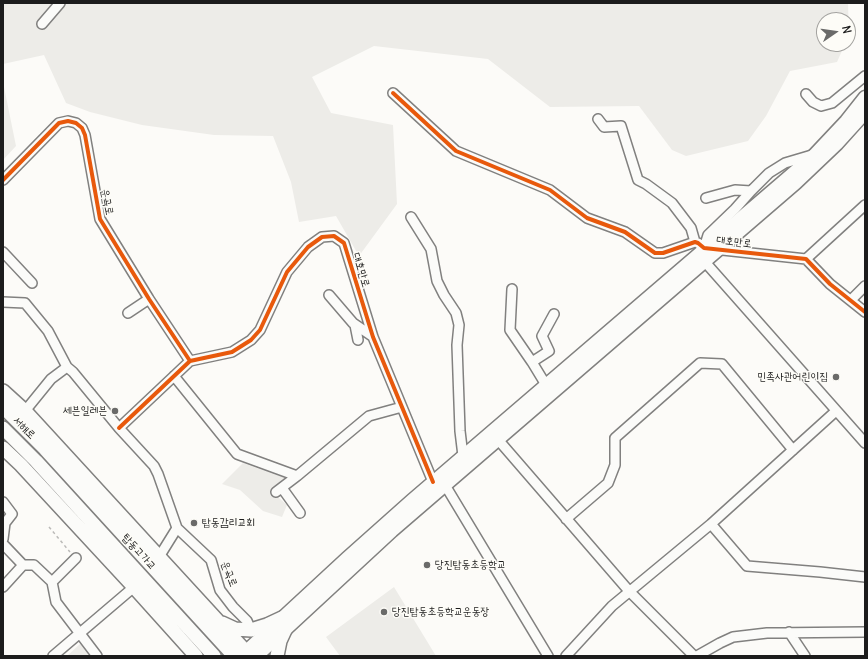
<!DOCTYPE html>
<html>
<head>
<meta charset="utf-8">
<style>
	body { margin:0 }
	#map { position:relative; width:868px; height:659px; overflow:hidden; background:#fcfbf8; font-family:Delius,sans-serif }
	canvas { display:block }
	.frame { position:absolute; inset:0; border:4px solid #1c1c1c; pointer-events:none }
	.north { position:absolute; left:816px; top:12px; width:40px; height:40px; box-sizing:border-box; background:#fdfcf7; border:1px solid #a3a29f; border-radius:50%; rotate:77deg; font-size:11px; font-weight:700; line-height:16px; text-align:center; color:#1c1c1c }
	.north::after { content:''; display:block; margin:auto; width:14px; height:18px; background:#6a6a69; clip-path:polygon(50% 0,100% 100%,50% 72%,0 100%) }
</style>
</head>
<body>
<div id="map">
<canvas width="868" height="659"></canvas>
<div class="frame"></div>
<div class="north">N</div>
</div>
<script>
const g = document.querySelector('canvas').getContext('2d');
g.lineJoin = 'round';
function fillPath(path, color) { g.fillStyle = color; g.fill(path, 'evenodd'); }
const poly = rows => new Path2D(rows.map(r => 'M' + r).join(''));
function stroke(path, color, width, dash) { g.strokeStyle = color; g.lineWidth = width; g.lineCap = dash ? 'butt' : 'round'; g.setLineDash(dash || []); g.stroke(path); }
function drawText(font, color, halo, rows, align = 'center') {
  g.font = font + ' Delius,"Poor Story",sans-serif'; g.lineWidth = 3; g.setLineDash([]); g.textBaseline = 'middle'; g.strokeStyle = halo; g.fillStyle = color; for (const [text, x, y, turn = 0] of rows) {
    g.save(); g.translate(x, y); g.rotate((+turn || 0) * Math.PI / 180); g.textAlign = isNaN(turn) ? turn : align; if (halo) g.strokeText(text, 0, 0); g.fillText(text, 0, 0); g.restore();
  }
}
const green = poly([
	[3,3,848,3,849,36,848,39,848,20,824,20,824,44,845,44,837,62,790,71,766,116,748,141,686,156,672,150,639,106,550,107,488,59,374,46,312,77,331,113,393,125,397,204,359,256,336,216,299,222,291,182,273,136,214,135,142,125,90,112,66,103,44,55,3,64],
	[3,82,16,146,3,160],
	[243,463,285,478,271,491,287,505,282,517,263,511,240,490,222,484],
	[394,587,436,656,340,656,326,637],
	[81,643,92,656,67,656]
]);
const path = poly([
	[49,527,70,552]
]);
const minor = poly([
	[42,24,60,3],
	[393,93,456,151,550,190,587,218,625,232,655,253,663,253,695,242,698,243,704,248,806,259,830,284,865,312],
	[806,94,813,102,821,106,832,103,865,76],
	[598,119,604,127,621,126,638,180,646,184,672,203,691,228,695,242],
	[3,180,59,123,68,121,76,123,82,128,85,135,100,219,149,299,190,361],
	[751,191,769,173,785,163,812,155],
	[411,217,431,249,437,281,444,295,456,313,459,325,457,345,460,431,463,456],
	[704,248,708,235,735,209,751,191,735,190,706,198],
	[3,252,32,283],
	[806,259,865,205],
	[705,262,865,443],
	[512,289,510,330,532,362,546,385],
	[329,295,353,323,372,336],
	[851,300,865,286],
	[3,302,25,303,48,331,67,367],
	[128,313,149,299],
	[355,325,358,340],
	[532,362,549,351,542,336,554,314],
	[174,376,237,454,297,476,369,416,402,407],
	[25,411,51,379,67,367,73,372,119,428,154,466,158,474,177,528,211,560,220,590,233,607,247,621,251,630],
	[119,428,190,361,232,352,251,340,260,330,287,272,308,247,322,237,334,236,344,243,373,337,433,482],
	[494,435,629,591,694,656],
	[445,485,548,656],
	[282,488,300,513],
	[276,492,297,476],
	[3,502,12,514,5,523,3,539],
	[566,519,608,483,615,465,615,438,700,363,722,364,793,450],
	[711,524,747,566,820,572,865,577],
	[3,544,23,565],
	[159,557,177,528],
	[52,582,76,558],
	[3,587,23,565,34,565,52,582,56,602,97,656],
	[789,632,805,656],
	[53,656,134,587],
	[566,656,612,606,711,524,836,411],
	[697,656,720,643,733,637,767,633,865,632]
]);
const major = poly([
	[241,656,347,558,412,500,814,155,846,121,865,97],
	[257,656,392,531,796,183,837,144,865,113]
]);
const highway = poly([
	[3,391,25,411,250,656],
	[3,407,45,449,234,656],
	[3,428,36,461,214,656],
	[3,448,21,465,134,587,196,656],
	[222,623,235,629,251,630,267,625,282,618],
	[277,656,280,641,286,628]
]);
const cycleway = poly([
	[393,93,456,151,550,190,587,218,625,232,655,253,663,253,695,242,698,243,704,248,806,259,830,284,865,312],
	[3,180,59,123,68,121,76,123,82,128,85,135,100,219,149,299,190,361],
	[119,428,190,361,232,352,251,340,260,330,287,272,308,247,322,237,334,236,344,243,373,337,433,482]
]);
const markers = [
	[836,377,4,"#6a6a69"],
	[115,411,4,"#6a6a69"],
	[194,523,4,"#6a6a69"],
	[427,565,4,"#6a6a69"],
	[384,612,4,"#6a6a69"]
];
const streetNames = [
	["운곡로",107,202,78],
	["대호만로",734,242,7],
	["대호만로",361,270,73],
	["서해로",24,428,45],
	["탑동고가교",139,552,48],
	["운곡로",229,574,69]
];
const poiNames = [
	["민족사관어린이집",828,377,"right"],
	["세븐일레븐",107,411,"right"],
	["탑동감리교회",202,523],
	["당진탑동초등학교",435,565],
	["당진탑동초등학교운동장",392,612]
];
fillPath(green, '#edece8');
stroke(minor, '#81807f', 12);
stroke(major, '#81807f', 15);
stroke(highway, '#81807f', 16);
stroke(path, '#bbbab8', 1.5, [3, 3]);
stroke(minor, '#fbfbf9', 9);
stroke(major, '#fbfbf9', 12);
stroke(highway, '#fbfbf9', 13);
stroke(cycleway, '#e8590c', 4);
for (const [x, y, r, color] of markers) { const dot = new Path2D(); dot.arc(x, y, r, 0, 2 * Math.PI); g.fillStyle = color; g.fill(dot); stroke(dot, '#fdfcf7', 1.5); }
drawText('11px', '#1c1c1c', '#fdfcf7', streetNames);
drawText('11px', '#1c1c1c', '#fdfcf7', poiNames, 'left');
</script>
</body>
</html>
